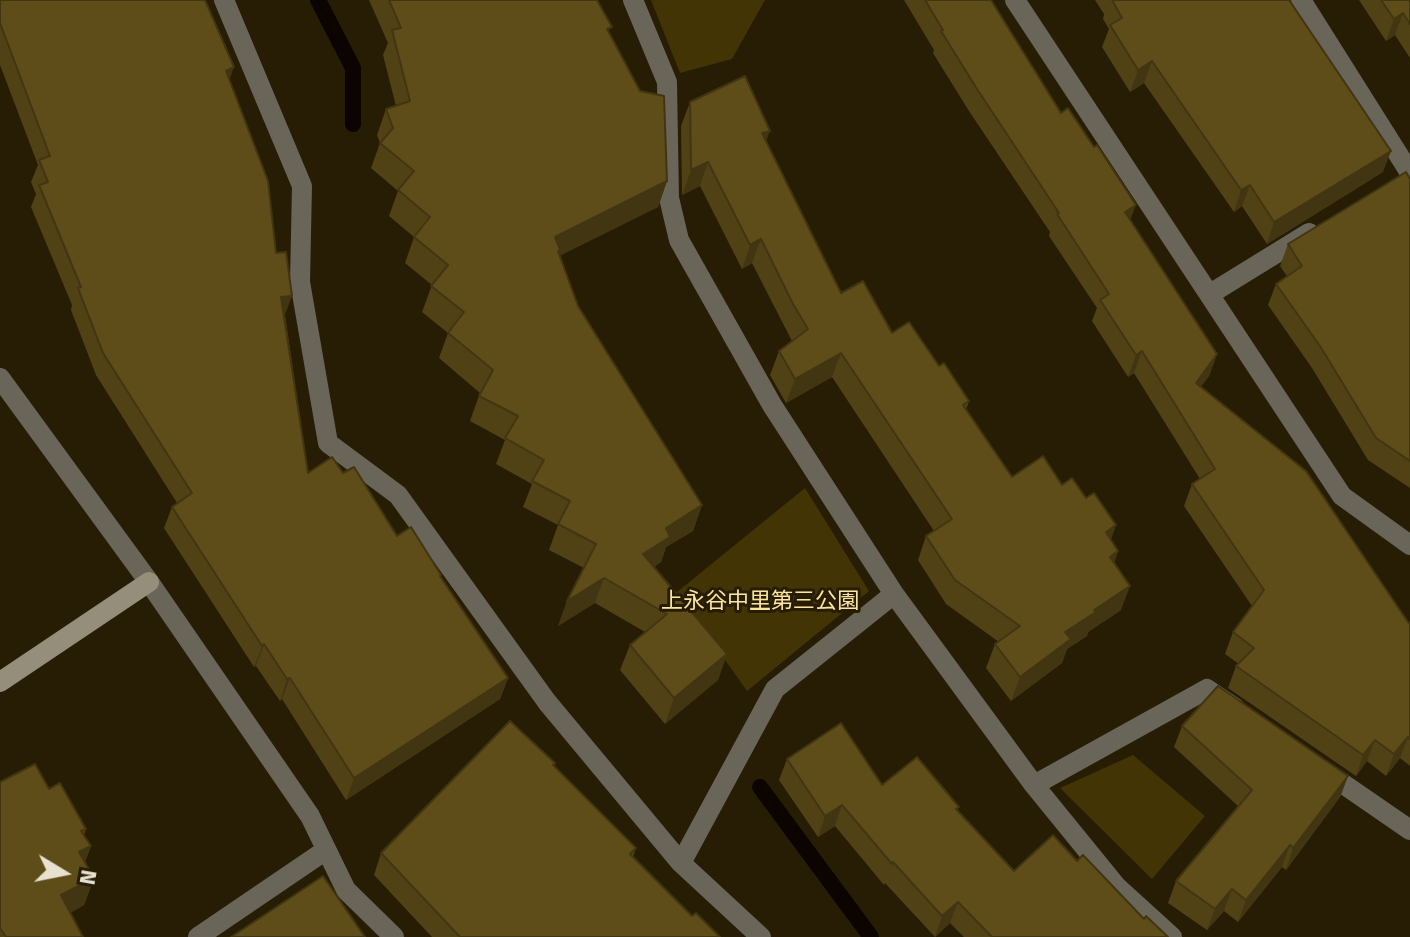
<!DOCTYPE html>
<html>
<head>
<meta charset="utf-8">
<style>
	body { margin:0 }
	#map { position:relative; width:1410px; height:937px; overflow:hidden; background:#261d04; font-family:"Fira Sans",sans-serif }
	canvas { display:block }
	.north { position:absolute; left:24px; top:833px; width:80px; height:80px; -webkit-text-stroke:6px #261d04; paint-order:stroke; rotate:100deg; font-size:22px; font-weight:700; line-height:32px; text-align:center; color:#e7e1d2 }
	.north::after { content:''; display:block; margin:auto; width:28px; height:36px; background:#e7e1d2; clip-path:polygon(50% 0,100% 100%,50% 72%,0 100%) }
</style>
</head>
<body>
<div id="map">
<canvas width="1410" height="937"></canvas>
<div class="north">N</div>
</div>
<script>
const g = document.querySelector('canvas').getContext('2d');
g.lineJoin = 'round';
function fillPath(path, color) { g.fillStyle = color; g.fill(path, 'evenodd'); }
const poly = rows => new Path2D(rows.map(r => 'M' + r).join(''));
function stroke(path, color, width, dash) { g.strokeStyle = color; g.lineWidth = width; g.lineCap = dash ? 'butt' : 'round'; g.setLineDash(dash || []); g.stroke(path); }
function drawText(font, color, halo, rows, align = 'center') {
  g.font = font + ' "Fira Sans","Noto Sans JP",sans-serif'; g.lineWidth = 6; g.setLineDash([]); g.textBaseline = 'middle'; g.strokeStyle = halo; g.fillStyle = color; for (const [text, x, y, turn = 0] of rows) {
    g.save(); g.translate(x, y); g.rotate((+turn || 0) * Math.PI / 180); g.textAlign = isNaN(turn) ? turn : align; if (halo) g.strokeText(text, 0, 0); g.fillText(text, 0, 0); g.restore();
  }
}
const green = poly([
	[651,0,765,0,732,59,680,73],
	[805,488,869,591,747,691,677,592],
	[1133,755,1205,816,1152,879,1060,788]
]);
const stream = poly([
	[318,0,353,68,353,124],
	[760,787,871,937]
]);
const street = poly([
	[224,0,302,186,300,282,328,443,398,495,547,702,681,863,761,937],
	[633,0,667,82,669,198,679,240,772,405,894,594,1034,785,1117,887,1172,937],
	[1015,0,1342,496,1410,545],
	[1301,0,1410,173],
	[1210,294,1309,233],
	[0,378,149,582,310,816,346,890,394,937],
	[1323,770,1410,830],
	[1034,785,1207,689,1235,708],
	[681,863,775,689,894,594],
	[198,937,326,850]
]);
const secondary = poly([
	[0,682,149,582]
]);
const wall = poly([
	[0,0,229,80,276,253,308,473,343,473,397,536,441,577,508,678,500,699,346,800,282,699,280,701,256,666,254,667,164,528,172,507,177,503,96,375,71,310,72,305,31,207,36,194,31,182,38,165,0,65],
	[369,0,597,0,667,181,658,207,559,256,578,306,702,505,693,531,666,547,661,562,654,567,727,654,718,680,665,724,620,670,630,645,645,632,595,603,558,626,567,601,584,568,549,550,558,525,523,507,532,484,496,464,505,440,470,421,480,393,439,358,448,333,422,312,432,285,405,263,414,237,389,216,398,191,371,168,380,143,377,135,386,109,396,106,383,55,388,43],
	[904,0,991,0,1061,113,1217,354,1209,376,1200,387,1410,625,1410,766,1400,758,1386,776,1367,761,1356,776,1228,688,1236,666,1239,664,1225,654,1233,632,1252,606,1184,506,1192,484,1200,479,1134,373,1128,377,1092,321,1097,308,1049,236,1050,232,969,111,933,53,934,50],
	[1095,0,1289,0,1383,172,1267,244,1242,206,1234,212,1144,83,1130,92,1102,47,1109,29,1103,19,1104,14],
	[1359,0,1410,0,1410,58,1395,35,1386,41],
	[690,102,766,142,841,293,892,333,939,366,969,401,966,410,1012,477,1062,485,1086,498,1116,525,1111,539,1118,551,1114,563,1121,610,1088,632,1087,636,1067,649,1062,663,1011,701,986,668,995,644,999,642,946,604,918,560,926,536,934,531,832,377,786,403,770,375,779,351,792,341,752,263,742,269,700,186,682,195,681,126],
	[1410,179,1410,488,1368,460,1312,368,1268,305,1276,284,1287,276,1280,266,1288,244],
	[1182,726,1348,776,1340,797,1286,870,1282,867,1238,922,1224,911,1207,930,1168,903,1176,881,1238,806,1174,747],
	[787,759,882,785,958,811,1014,871,1077,861,1144,919,1168,937,964,937,950,923,935,937,885,883,884,885,835,826,818,837,779,780],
	[555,763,554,766,636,848,633,857,692,916,720,937,432,937,374,875,381,853],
	[0,782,49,789,86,829,84,835,91,846,85,862,94,878,84,905,70,913,83,937,0,937]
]);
const shadedWall = poly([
	[1403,13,1395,35,1386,41,1394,19],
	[1152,61,1144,83,1130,92,1138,70],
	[234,67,226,89,226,71],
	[770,131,761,155,762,133],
	[1391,151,1383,172,1267,244,1274,222],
	[708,162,700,186,682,195,691,170],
	[667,181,658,207,558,256,555,237],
	[1250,185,1242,206,1234,212,1241,190],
	[1136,205,1128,226,1125,212],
	[761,239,752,263,742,269,750,245],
	[292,296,284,317,281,297],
	[1142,351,1134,373,1128,377,1136,355],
	[841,353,832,377,786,403,795,379],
	[1217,354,1209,376,1188,405,1196,383],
	[702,505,693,531,666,547,661,562,634,579,643,554,666,528],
	[1116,525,1107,549,1106,532],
	[1118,551,1110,575,1110,557],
	[604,578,595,603,558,626,567,601],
	[1130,586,1121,610,1088,632,1087,636,1067,649,1062,663,1011,701,1020,677,1065,632,1094,610],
	[264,644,256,666,254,667,262,646],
	[727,654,718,680,665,724,674,698],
	[290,678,282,699,280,701,287,679],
	[508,678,500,699,346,800,354,778],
	[1408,737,1400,758,1386,776,1394,754],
	[1375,740,1367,761,1356,776,1363,755],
	[1348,776,1340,797,1286,870,1293,848],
	[842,805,835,826,818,837,825,816],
	[1290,845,1282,867,1238,922,1246,900],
	[91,846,81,873,79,852],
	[94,878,84,905,51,923,61,895],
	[1232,889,1224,911,1207,930,1215,909],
	[958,902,950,923,935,937,942,916]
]);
const building = poly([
	[0,0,205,0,234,67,226,71,268,181,276,253,286,252,292,296,281,297,308,473,332,457,343,473,354,467,397,536,411,527,441,575,440,576,508,678,354,778,290,678,287,679,264,644,262,646,172,507,192,493,103,353,78,288,81,287,39,185,48,182,39,160,50,156,0,23,0,0],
	[389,0,597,0,612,27,607,29,640,91,664,96,667,181,555,237,560,250,558,251,578,306,702,505,666,528,670,537,643,554,727,654,674,698,630,645,667,614,604,578,567,601,596,544,558,524,570,501,532,481,544,460,505,438,518,416,479,396,493,370,448,333,464,312,431,286,448,265,414,237,430,217,398,190,414,171,380,143,393,128,386,109,410,101,392,30,401,28,389,0],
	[925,0,991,0,1061,113,1068,108,1094,147,1097,145,1136,205,1125,212,1217,354,1196,383,1306,471,1410,625,1410,739,1408,737,1394,754,1375,740,1363,755,1236,666,1254,648,1233,632,1264,590,1192,484,1215,469,1142,351,1136,355,1100,300,1109,294,1057,214,1059,213,977,89,941,31,943,30,925,0],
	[1112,0,1289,0,1391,151,1274,222,1250,185,1241,190,1152,61,1138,70,1110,25,1122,18,1112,0],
	[1381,0,1410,0,1410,24,1403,13,1394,19,1381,0],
	[745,76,770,131,762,133,841,293,863,281,892,333,909,322,939,366,944,363,969,401,963,405,1012,477,1043,456,1062,485,1072,478,1086,498,1094,493,1116,525,1106,532,1118,551,1110,557,1130,586,1094,610,1096,612,1065,632,1071,639,1020,677,995,644,1020,626,955,580,926,536,952,519,841,353,795,379,779,351,808,329,793,304,761,239,750,245,708,162,691,170,690,102,745,76],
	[1406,172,1410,179,1410,461,1376,438,1320,346,1276,284,1302,266,1288,244,1406,172],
	[1218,686,1348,776,1293,848,1290,845,1246,900,1232,889,1215,909,1176,881,1252,790,1182,726,1218,686],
	[510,721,555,763,553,765,636,848,630,854,692,916,696,913,720,937,460,937,381,853,510,721],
	[841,723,882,785,917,757,959,807,956,809,1014,871,1053,835,1077,861,1083,855,1144,919,1146,916,1168,937,992,937,958,902,942,916,893,862,892,864,842,805,825,816,787,759,841,723],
	[35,764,49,789,60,783,86,829,81,831,91,846,79,852,94,878,61,895,83,937,6,937,0,928,0,782,35,764],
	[323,876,365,937,231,937,323,876]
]);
const parkNames = [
	["上永谷中里第三公園",760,602]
];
fillPath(green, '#423405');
stroke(stream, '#0c0400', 16);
stroke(street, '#696559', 20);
stroke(secondary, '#958e7b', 20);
fillPath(wall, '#514216');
fillPath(shadedWall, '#423612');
fillPath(building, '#5e4d19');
stroke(building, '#423612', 2);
drawText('22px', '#fce39e', '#261d04', parkNames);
</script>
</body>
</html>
